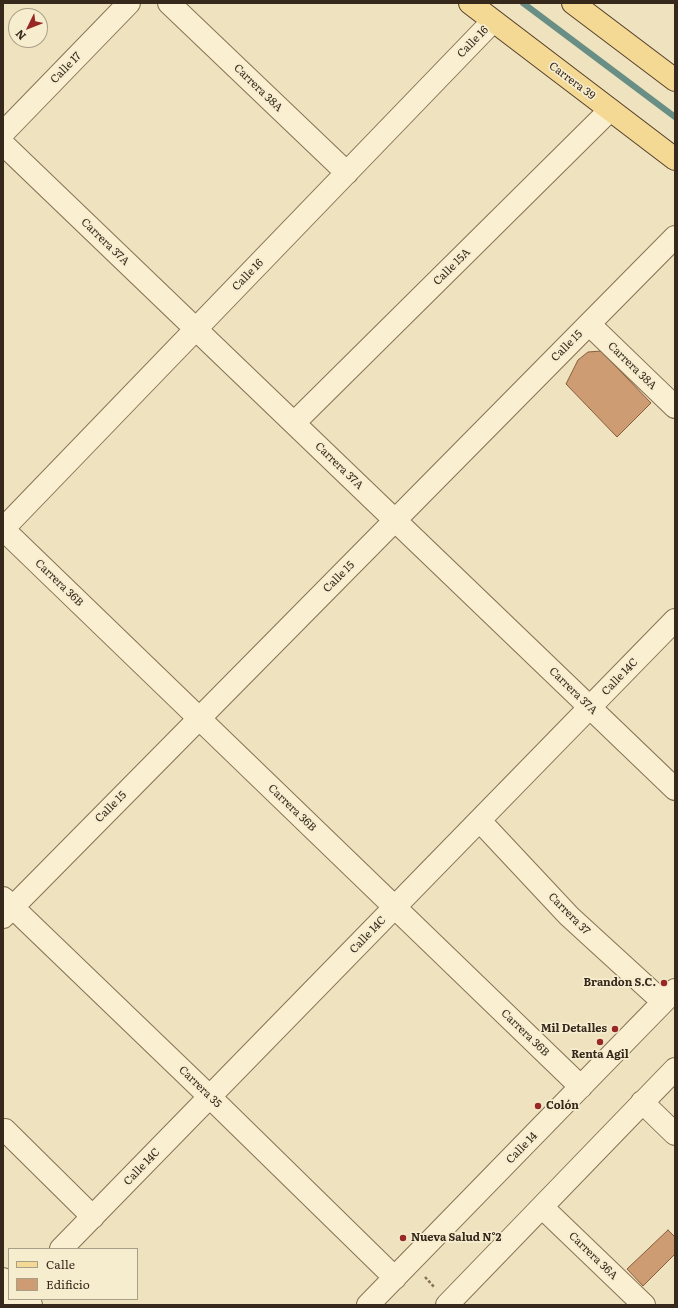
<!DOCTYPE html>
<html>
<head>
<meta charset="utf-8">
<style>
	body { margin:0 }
	#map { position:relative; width:678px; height:1308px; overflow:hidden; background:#efe2be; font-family:Literata,serif }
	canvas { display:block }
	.frame { position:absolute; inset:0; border:4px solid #36291c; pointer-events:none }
	.legend { position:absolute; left:8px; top:1248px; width:130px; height:52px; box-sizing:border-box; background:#f6ecce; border:1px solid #a99e87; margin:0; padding:5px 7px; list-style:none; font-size:12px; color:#36291c }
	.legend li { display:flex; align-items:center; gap:8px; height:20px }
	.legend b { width:20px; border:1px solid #a99e87 }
	.north { position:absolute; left:8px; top:8px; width:40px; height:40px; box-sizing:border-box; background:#f6ecce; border:1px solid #a99e87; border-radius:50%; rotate:227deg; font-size:11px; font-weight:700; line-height:16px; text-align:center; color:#36291c }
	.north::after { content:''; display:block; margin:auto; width:14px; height:18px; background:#982825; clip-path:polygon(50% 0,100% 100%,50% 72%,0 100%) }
</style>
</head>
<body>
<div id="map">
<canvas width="678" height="1308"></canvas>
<div class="frame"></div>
<ul class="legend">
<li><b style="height:5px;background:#f4d994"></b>Calle</li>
<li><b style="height:11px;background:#ce9c73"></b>Edificio</li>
</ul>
<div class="north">N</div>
</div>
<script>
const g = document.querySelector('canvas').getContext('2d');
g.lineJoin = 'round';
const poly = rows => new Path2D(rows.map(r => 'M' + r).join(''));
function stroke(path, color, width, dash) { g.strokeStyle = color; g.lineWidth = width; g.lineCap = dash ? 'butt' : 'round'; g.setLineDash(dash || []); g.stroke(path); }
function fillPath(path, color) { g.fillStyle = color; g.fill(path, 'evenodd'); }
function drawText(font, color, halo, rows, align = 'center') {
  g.font = font + ' Literata,serif'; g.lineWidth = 3.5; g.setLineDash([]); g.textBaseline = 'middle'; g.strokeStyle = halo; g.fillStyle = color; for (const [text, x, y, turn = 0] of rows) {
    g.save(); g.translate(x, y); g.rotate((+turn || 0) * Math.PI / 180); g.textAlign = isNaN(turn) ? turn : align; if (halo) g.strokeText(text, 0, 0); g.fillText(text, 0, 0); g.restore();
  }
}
const stream = poly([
	[523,3,675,117]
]);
const building = poly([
	[601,351,651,403,617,437,566,384,578,360,588,352,601,351],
	[668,1230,675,1237,675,1254,643,1286,627,1269,668,1230]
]);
const path = poly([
	[425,1277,435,1288]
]);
const minor = poly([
	[169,3,347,173],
	[3,133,129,3],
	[3,144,675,789],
	[589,324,675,407],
	[294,423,610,110],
	[3,529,581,1087],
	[3,529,493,21],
	[480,821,569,916,663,1002],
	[3,898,210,1097,395,1278],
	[3,917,675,237],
	[642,1102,675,1134],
	[5,1130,93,1217],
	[542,1207,644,1305],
	[61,1249,675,620],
	[3,1279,9,1284],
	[24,1299,31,1305],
	[7,1305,13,1299],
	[368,1305,675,990],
	[447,1305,675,1069]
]);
const major = poly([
	[470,3,675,159],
	[573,3,675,80]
]);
const markers = [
	[664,983,4,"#982825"],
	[615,1029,4,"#982825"],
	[600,1042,4,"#982825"],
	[538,1106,4,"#982825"],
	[403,1238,4,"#982825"]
];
const streetNames = [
	["Calle 16",473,42,-46],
	["Calle 17",66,68,-46],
	["Carrera 39",572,81,37],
	["Carrera 38A",258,88,44],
	["Carrera 37A",105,242,44],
	["Calle 15A",452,267,-45],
	["Calle 16",248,275,-46],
	["Calle 15",567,346,-45],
	["Carrera 38A",632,366,44],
	["Carrera 37A",339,466,44],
	["Calle 15",339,577,-45],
	["Carrera 36B",59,583,44],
	["Calle 14C",620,677,-46],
	["Carrera 37A",573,691,44],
	["Calle 15",111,807,-45],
	["Carrera 36B",292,808,44],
	["Carrera 37",569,914,45],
	["Calle 14C",368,935,-46],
	["Carrera 36B",525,1033,44],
	["Carrera 35",200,1087,44],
	["Calle 14",522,1148,-46],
	["Calle 14C",142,1167,-46],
	["Carrera 36A",593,1256,44]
];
const poiNames = [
	["Brandon S.C.",656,983],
	["Mil Detalles",607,1029],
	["Renta Agil",600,1055,"center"],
	["Colón",546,1106,"left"],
	["Nueva Salud N°2",411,1238,"left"]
];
stroke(stream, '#698e86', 6);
fillPath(building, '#ce9c73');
stroke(building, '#875c3c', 1);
stroke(minor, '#877256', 24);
stroke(major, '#55402b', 24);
stroke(path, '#877256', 2.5, [3, 2]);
stroke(minor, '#faefd1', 22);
stroke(major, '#f4d994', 22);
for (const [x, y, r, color] of markers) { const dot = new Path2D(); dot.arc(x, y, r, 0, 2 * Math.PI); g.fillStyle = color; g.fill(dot); stroke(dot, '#f6ecce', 1.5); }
drawText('11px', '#36291c', '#f6ecce', streetNames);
drawText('bold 11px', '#36291c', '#f6ecce', poiNames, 'right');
</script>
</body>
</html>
